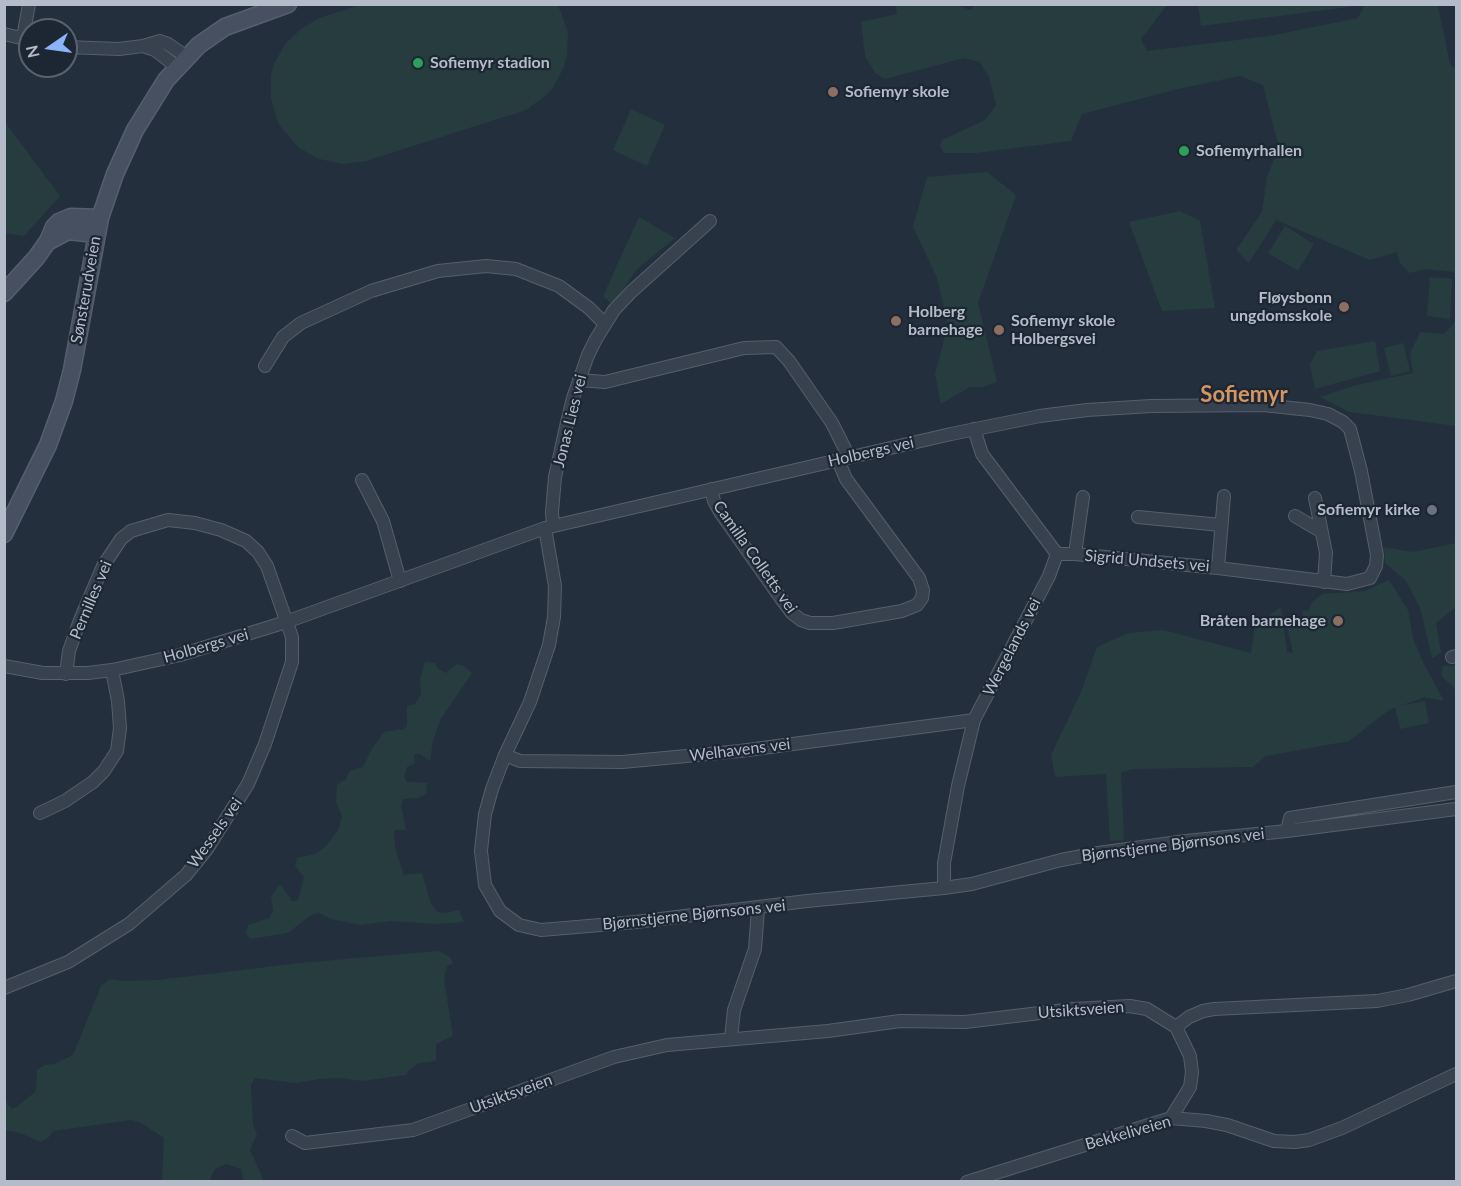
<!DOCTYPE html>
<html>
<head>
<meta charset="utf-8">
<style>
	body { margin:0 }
	#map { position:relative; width:1461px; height:1186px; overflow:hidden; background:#242f3e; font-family:Lato,sans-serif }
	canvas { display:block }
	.frame { position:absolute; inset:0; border:6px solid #b4bcc9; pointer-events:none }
	.north { position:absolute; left:18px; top:18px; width:60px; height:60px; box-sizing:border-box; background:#1d2633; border:2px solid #59626f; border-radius:50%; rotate:257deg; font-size:16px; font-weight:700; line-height:24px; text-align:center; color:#b4bcc9 }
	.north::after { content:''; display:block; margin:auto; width:21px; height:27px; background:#8ab4f8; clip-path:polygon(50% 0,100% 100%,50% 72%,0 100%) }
</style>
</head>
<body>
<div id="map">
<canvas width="1461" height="1186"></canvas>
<div class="frame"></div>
<div class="north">N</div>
</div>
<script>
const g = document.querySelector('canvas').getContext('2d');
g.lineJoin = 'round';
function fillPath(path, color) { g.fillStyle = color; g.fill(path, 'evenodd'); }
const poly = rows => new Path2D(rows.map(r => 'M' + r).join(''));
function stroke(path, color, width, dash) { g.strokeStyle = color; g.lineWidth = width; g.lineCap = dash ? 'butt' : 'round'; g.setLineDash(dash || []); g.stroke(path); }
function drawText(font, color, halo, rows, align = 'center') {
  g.font = font + ' Lato,sans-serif'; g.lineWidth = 4.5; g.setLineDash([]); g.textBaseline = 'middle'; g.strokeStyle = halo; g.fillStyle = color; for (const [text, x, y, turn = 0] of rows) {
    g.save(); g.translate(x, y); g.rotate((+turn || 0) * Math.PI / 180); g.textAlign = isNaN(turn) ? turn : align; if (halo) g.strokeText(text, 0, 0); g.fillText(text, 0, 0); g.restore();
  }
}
const green = poly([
	[363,4,558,5,568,32,567,55,564,67,553,88,545,96,526,110,366,161,343,164,319,159,299,148,283,130,277,120,271,98,271,75,274,64,285,44,302,28,322,17],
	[975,5,1167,5,1141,39,1147,51,1269,36,1358,18,1365,5,1438,5,1450,64,1456,69,1456,278,1454,272,1425,269,1409,273,1400,263,1397,252,1370,260,1276,220,1249,263,1236,250,1262,212,1267,176,1279,148,1263,85,1240,76,1178,89,1082,114,1071,141,976,153,944,153,940,146,942,140,985,120,996,105,989,77,980,62,964,58,885,79,875,73,865,56,861,22,897,14,895,5,957,5,970,10],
	[1357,5,1357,6,1201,26,1198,5],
	[631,109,665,125,647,166,613,150],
	[5,122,60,196,24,236,5,233],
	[987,172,1016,195,978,303,997,382,982,387,970,387,941,404,935,374,948,325,937,278,913,227,927,177],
	[1180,211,1200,221,1215,308,1162,311,1129,222],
	[639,217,675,238,636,270,613,305,603,296],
	[1285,226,1314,244,1298,271,1268,253],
	[1430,277,1452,279,1450,319,1427,316],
	[1456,300,1456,426,1349,412,1320,397,1356,385,1413,373,1410,353,1420,332,1444,334,1455,322],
	[1375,341,1380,371,1315,389,1310,364,1317,351],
	[1403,343,1410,371,1391,376,1384,348],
	[1456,543,1456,607,1436,623,1441,653,1432,658,1420,608,1406,581,1385,563,1384,547,1413,552],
	[1389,580,1408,610,1413,638,1424,664,1444,701,1425,697,1400,706,1425,701,1429,723,1400,729,1395,707,1389,710,1349,741,1266,756,1253,767,1132,769,1121,773,1124,840,1110,841,1106,774,1055,777,1051,755,1081,692,1097,647,1129,633,1163,630,1251,653,1255,625,1281,607,1287,652,1293,653,1287,626,1304,623,1302,611,1309,610,1312,602,1322,594,1365,591],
	[425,662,435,663,438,669,446,673,457,664,464,666,472,673,440,720,433,741,430,761,420,754,416,754,414,755,415,763,407,767,404,777,407,782,427,783,426,794,418,798,403,799,401,805,406,830,394,830,395,848,404,875,422,873,431,904,438,912,446,913,459,910,464,922,435,924,392,921,360,925,331,919,319,913,311,915,288,933,250,939,246,933,248,925,269,918,273,911,271,897,280,884,292,901,296,901,299,897,304,877,295,866,297,858,315,854,326,846,339,829,342,816,336,803,337,785,346,779,350,771,363,767,371,750,384,732,404,729,407,726,407,706,415,704,421,694,420,679],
	[1443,666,1456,666,1456,690,1441,675],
	[439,951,450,957,453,963,447,966,444,979,453,1036,436,1044,436,1061,419,1063,409,1070,406,1075,362,1081,338,1078,319,1079,296,1083,255,1078,251,1085,253,1125,257,1134,250,1150,264,1181,244,1181,241,1169,226,1164,215,1169,209,1181,162,1181,164,1138,141,1123,131,1120,53,1131,49,1137,41,1142,20,1133,5,1130,5,1091,7,1104,13,1109,23,1102,36,1091,37,1070,44,1065,54,1064,73,1055,101,986,110,979,123,981,158,980,300,963]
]);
const street = poly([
	[4,34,29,40],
	[23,38,29,4],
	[143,46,155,50,177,67],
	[66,47,119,49,143,46,160,41,168,44,187,57],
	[265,366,283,337,301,323,371,291,438,271,486,266,516,269,559,286,589,308,605,324],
	[579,380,605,382,744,348,776,347,789,361,832,423,849,457],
	[362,480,383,521,400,581],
	[711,489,714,501,720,512,780,597,792,613,801,620,810,623,833,623,902,611,917,605,922,598,923,590,919,578,846,479,838,460],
	[1315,498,1326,553,1324,582],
	[1295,516,1317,529,1321,529],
	[1138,517,1221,525],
	[553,526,552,512,555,477,566,427,573,398,588,355,596,339,614,310,631,292,710,221],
	[545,528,555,586,554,617,549,645,530,702,505,755,492,789,485,814,481,851,485,885,500,911,519,925,541,930,636,922,807,901,944,888,972,884,1061,860,1098,853,1186,841,1287,831,1456,809],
	[1075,554,1083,497],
	[1218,568,1224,496],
	[1452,657,1456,656],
	[4,666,43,673,88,673,112,670,180,655,286,622,545,528,951,434,1040,416,1087,410,1151,406,1263,405,1310,410,1328,414,1343,422,1350,429,1361,471,1377,555,1376,566,1370,578,1347,584,1218,568,1075,554,1057,554],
	[505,755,520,761,622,762,740,751,974,720],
	[40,813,65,801,93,782,104,771,117,751,120,728,118,701,112,670],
	[1287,831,1290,818,1456,792],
	[944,888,944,863,958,786,974,720,1049,576,1057,554,982,454,974,429],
	[4,988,68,962,129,924,186,875,207,849,248,784,265,744,292,662,292,637,267,566,258,552,246,541,221,530,195,523,168,520,131,531,121,539,103,566,80,620,69,651,66,674],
	[1176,1027,1189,1017,1203,1011,1214,1009,1377,1001,1408,995,1456,981],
	[731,1038,734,1010,755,949,758,909],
	[292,1136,305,1143,413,1130,614,1057,667,1045,828,1031,900,1021,965,1022,1073,1009,1130,1006,1147,1009,1176,1027,1190,1056,1192,1072,1190,1087,1171,1118],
	[967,1182,1171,1118,1206,1121,1227,1125,1274,1141,1295,1142,1309,1140,1342,1128,1456,1074]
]);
const secondary = poly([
	[49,241,68,231,96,234],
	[4,293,36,258,48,241,54,227,59,222,71,217,100,218],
	[4,534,48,445,64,401,72,370,100,218,115,174,135,130,166,80,199,45,225,27,288,4]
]);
const markers = [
	[418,63,6,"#2e9e5b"],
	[833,92,6,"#8d6e63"],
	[1184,151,6,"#2e9e5b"],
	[1344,307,6,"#8d6e63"],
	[896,321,6,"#8d6e63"],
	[999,330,6,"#8d6e63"],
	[1432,510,6,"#6b7280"],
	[1338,621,6,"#8d6e63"]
];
const poiNames = [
	["Sofiemyr stadion",430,63],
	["Sofiemyr skole",845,92],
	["Sofiemyrhallen",1196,151],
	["Fløysbonn",1332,298,"right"],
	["ungdomsskole",1332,316,"right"],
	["Holberg",908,312],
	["barnehage",908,330],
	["Sofiemyr skole",1011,321],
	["Holbergsvei",1011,339],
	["Sofiemyr kirke",1420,510,"right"],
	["Bråten barnehage",1326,621,"right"]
];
const streetNames = [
	["Sønsterudveien",86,290,-80],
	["Jonas Lies vei",570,421,-76],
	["Holbergs vei",871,452,-13],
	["Camilla Colletts vei",755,557,55],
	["Sigrid Undsets vei",1147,561,5],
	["Pernilles vei",91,600,-67],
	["Holbergs vei",206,646,-16],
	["Wergelands vei",1012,647,-63],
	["Welhavens vei",740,750,-7],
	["Wessels vei",215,833,-55],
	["Bjørnstjerne Bjørnsons vei",1173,845,-7],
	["Bjørnstjerne Bjørnsons vei",694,915,-6],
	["Utsiktsveien",1081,1010,-4],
	["Utsiktsveien",511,1094,-20],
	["Bekkeliveien",1128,1133,-16]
];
const districtNames = [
	["Sofiemyr",1244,395]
];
fillPath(green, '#263c3f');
stroke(street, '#565f6c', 14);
stroke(secondary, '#565f6c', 19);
stroke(street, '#38414e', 12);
stroke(secondary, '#465061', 16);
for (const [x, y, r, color] of markers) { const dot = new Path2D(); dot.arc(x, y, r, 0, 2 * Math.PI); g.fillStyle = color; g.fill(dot); stroke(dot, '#1d2633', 2); }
drawText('bold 16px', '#b4bcc9', '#1d2633', poiNames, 'left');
drawText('16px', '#b4bcc9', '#1d2633', streetNames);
drawText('bold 22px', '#d59563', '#1d2633', districtNames);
</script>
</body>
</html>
